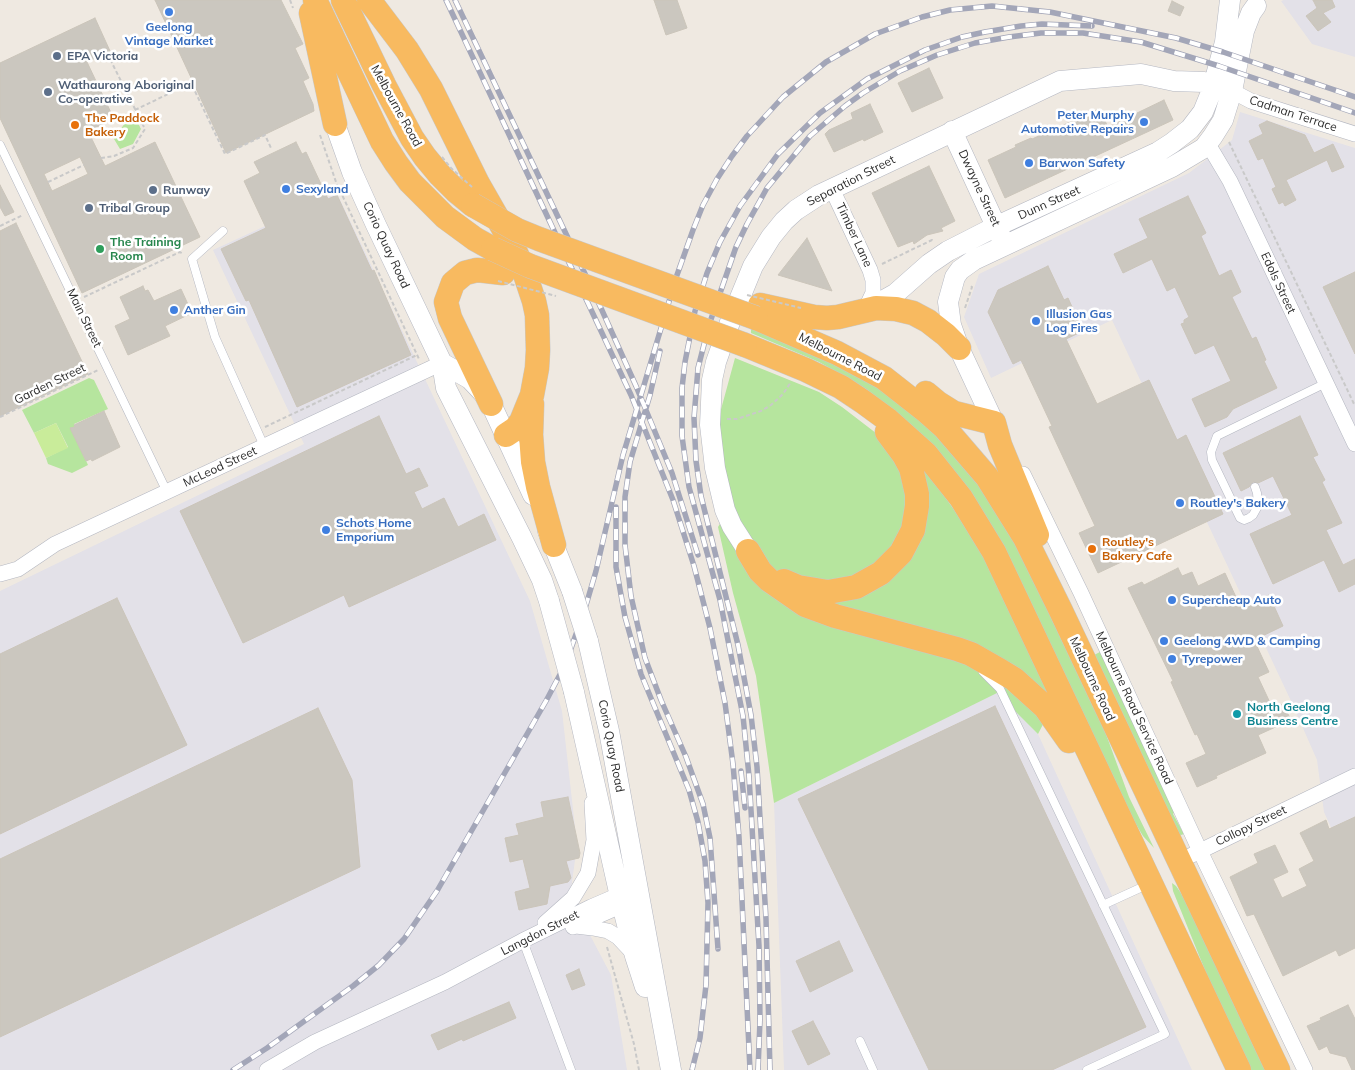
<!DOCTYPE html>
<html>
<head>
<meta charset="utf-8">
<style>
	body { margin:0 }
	canvas { display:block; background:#efe9e1 }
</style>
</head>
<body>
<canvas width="1355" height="1070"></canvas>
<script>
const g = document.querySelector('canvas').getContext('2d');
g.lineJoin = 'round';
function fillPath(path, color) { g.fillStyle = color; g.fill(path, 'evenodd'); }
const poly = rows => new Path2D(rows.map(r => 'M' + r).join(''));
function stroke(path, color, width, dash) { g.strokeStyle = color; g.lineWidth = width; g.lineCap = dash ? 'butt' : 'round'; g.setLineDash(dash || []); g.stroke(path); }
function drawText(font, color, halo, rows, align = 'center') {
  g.font = font + ' Mulish,sans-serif'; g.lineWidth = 5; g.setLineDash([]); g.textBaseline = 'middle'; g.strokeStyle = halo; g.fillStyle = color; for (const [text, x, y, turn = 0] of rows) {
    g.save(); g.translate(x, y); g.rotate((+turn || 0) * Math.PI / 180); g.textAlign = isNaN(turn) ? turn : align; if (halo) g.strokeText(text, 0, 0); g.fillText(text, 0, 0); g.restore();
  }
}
const industrial = poly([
	[1284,0,1355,0,1355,57,1312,44,1281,1],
	[1240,112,1355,148,1355,881,1324,812,1317,760,1291,701,1112,320,991,378,964,317,979,274,1189,173,1232,140],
	[337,193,530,601,562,711,577,845,570,897,611,975,627,1070,0,1070,0,591,304,444,213,250],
	[998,692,1038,734,1192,1070,784,1070,774,803]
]);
const green = poly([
	[135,117,141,129,133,144,120,149,114,139,127,120],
	[751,328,861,375,908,408,966,465,1010,532,1103,726,1129,797,1154,848,1143,836,1124,804,947,463,907,421,866,389,819,362,751,333],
	[735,358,819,392,842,407,928,473,984,552,1053,705,1038,734,997,693,774,803,756,676,733,593,718,527,730,507,717,424],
	[89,378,94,380,108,409,74,424,75,427,71,428,88,465,72,473,48,464,46,458,68,447,56,423,34,433,22,410],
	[1102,651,1176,810,1173,814,1184,834,1178,836,1094,655],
	[1172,883,1176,886,1185,899,1265,1070,1251,1070,1215,995,1173,891]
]);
const pitch = poly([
	[56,423,68,448,46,458,34,433]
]);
const building = poly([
	[155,0,281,0,303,44,295,48,309,78,303,81,313,104,314,111,226,153,155,0],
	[654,0,677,0,687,28,666,35,654,0],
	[1313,0,1332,0,1335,7,1323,13,1331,22,1318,31,1306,16,1317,8,1313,0],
	[1172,1,1184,7,1180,16,1168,11,1172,1],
	[95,18,110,51,87,62,114,119,88,131,105,166,155,142,200,237,82,293,0,118,0,63,95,18],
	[80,157,88,174,52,191,44,174,80,157],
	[929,68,943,98,912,112,898,83,929,68],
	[1164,100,1173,120,1005,198,988,160,1016,147,1015,145,1031,138,1032,139,1099,109,1108,127,1164,100],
	[870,104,883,132,864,141,863,139,834,152,825,134,829,130,853,119,851,113,870,104],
	[1267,121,1305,135,1314,153,1333,144,1344,167,1332,172,1327,160,1286,180,1296,200,1285,206,1283,202,1279,204,1272,189,1276,187,1263,158,1258,160,1249,141,1263,134,1259,125,1267,121],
	[296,142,302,154,306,152,328,199,337,195,372,271,374,270,411,355,297,407,249,300,246,301,221,249,266,228,244,181,260,173,254,162,296,142],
	[929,166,955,221,941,228,943,231,927,235,914,244,913,241,898,247,872,193,929,166],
	[0,185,14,212,5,216,0,207,0,185],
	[1188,196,1206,233,1201,236,1219,276,1231,270,1241,292,1232,297,1252,339,1256,337,1266,360,1264,361,1277,388,1233,409,1227,417,1205,427,1192,399,1231,381,1214,345,1195,354,1181,324,1184,323,1184,320,1189,317,1188,315,1175,287,1167,291,1152,259,1123,273,1114,254,1148,238,1139,219,1188,196],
	[16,223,88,374,0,416,0,231,16,223],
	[807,238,818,261,832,291,778,275,807,238],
	[1048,266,1064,300,1068,298,1083,331,1066,339,1097,404,1149,380,1177,440,1186,435,1223,514,1098,573,1079,533,1095,526,1049,427,1052,426,1021,360,1013,364,988,312,998,290,1048,266],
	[1355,272,1355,354,1323,287,1355,272],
	[143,286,145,291,148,290,154,301,181,289,192,313,165,326,170,336,128,355,115,326,130,319,120,297,143,286],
	[104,411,120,447,92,461,91,459,86,461,70,428,75,427,74,425,104,411],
	[379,416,406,474,419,468,428,486,414,492,422,509,444,498,458,527,484,514,496,540,349,607,344,595,243,643,180,511,379,416],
	[1300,416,1318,455,1313,457,1325,480,1322,482,1342,523,1326,530,1343,565,1355,559,1355,584,1339,592,1324,560,1273,584,1250,534,1292,515,1273,476,1258,483,1253,482,1249,487,1241,491,1223,453,1300,416],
	[1178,568,1182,576,1192,572,1198,586,1225,573,1241,608,1269,595,1283,626,1254,640,1269,672,1258,677,1273,709,1283,704,1291,720,1258,735,1266,753,1216,776,1217,778,1197,787,1186,763,1206,754,1197,734,1195,735,1171,682,1173,681,1128,588,1142,582,1144,585,1178,568],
	[117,598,187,745,0,834,0,654,117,598],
	[995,706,1146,1027,1052,1070,929,1070,798,799,995,706],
	[318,708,352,780,360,867,0,1037,0,859,318,708],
	[568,797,580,853,579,858,566,861,571,878,568,882,550,886,547,904,519,910,515,892,530,888,523,859,510,862,505,838,519,835,516,824,544,817,541,802,568,797],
	[1355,817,1355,948,1339,956,1336,950,1283,976,1254,914,1247,916,1230,877,1258,863,1254,854,1275,845,1288,872,1273,879,1282,898,1307,886,1299,869,1314,861,1300,833,1326,820,1329,829,1355,817],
	[839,941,853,971,810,992,796,961,839,941],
	[579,969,585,985,572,990,566,975,579,969],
	[509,1002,516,1018,463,1041,462,1039,438,1050,431,1035,509,1002],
	[1348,1005,1355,1019,1355,1070,1352,1070,1346,1057,1330,1053,1327,1046,1319,1050,1307,1026,1321,1020,1320,1018,1348,1005],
	[813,1021,830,1054,808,1065,792,1031,813,1021]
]);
const path = poly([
	[290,0,293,8],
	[135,110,191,83,225,154,265,135,271,148],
	[320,135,336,182,419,359],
	[1229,142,1355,406],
	[101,158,114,156,133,148,145,129,109,57],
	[48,182,84,165],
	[0,226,23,215],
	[882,264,932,240,933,242],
	[84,297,180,252,183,254],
	[965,308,972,287,969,285],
	[0,417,98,370],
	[727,419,737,419,761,411,771,405,783,394,791,382],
	[265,427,417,355],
	[607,947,634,1044,639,1070]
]);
const service = poly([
	[0,145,167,492],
	[223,231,192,259,215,337,264,446],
	[1255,487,1257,493,1258,506,1253,515,1249,518,1244,520,1240,518,1212,460,1211,452,1217,436,1326,383],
	[983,672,1000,689,1165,1034,1087,1070],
	[1103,905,1149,884],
	[526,949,571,1070],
	[860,1041,873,1070]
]);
const minor = poly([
	[1232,91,1251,101,1355,134],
	[1208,144,1230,181,1355,444],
	[832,189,870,270,873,280,873,293,865,310],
	[1023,474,1081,593,1200,851,1305,1070],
	[0,574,18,569,55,544,442,363],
	[1192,855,1355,776],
	[545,923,573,898,588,873,594,840,592,803],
	[576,926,593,928,608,931,618,937,634,954],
	[573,927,632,901],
	[267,1070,315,1042,445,982,522,941,591,907,628,891]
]);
const secondary = poly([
	[335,124,352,172,376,225,442,363,446,388,522,538,542,580,549,601],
	[952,131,1001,237],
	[868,309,895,294,929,264,948,251,997,226,1158,152,1172,143,1190,129,1203,112,1212,90,1225,42,1230,0],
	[442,363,470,379,485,395,491,404,533,495],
	[994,423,959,348,951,325,948,302,955,277,960,270,974,260,1172,167,1204,148,1213,136,1223,120,1232,91,1244,31,1251,13,1256,6],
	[548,531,572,591],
	[748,551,732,526,725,510,715,468,710,425,712,380,716,362,730,322,753,266,771,237,784,221,796,210,819,195,1060,81,1141,74,1174,81,1204,82,1232,91],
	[588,641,609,731,671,1070],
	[574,692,621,901,635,956,645,987]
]);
const trunk = poly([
	[315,0,382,141,396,163,410,182,445,217,475,239,493,249],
	[343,0,384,85,412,138,425,157,440,175,456,191,473,205],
	[369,0,407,50,431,89,478,184,510,240,523,268,534,301,537,315,538,350,537,368,532,395,521,422,515,429,506,435],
	[311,13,335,124],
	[760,305,814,317,827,318,838,317,876,308,896,309,913,313,928,321,946,335,959,348],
	[756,318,837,353,884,378,926,411,944,427,987,477,1025,538,1061,611,1278,1070],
	[745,345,806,370,841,387,862,401,888,420,926,454,961,498,994,552,1239,1070],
	[926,393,938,403,954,413,994,423,1000,445,1037,535],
	[491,404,450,318,446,302,453,283,465,273,477,270,503,273],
	[532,404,531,435,533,462,538,487,554,545],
	[748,551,760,571,769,580,805,605,835,616,957,649,971,654,999,670,1014,679,1045,707,1069,741],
	[784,581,798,587,828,592,856,587,881,573,901,553,913,530,917,506,917,494,911,468,904,455,887,432]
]);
const rail = poly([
	[446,0,631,395,673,500,694,566,710,628,725,703,733,764,739,837,750,1070],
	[455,0,596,297,636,386,672,473,698,555],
	[660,351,650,395,630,462,625,497,625,545,631,596,645,658,661,700,686,757,703,804,710,838,718,949],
	[616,507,616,567,625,617,641,674,689,790,698,822,705,861,708,903,706,985,700,1038,692,1070],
	[741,771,745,808],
	[233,1070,267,1048,353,986,379,965,404,939,437,891,546,701,565,665,584,612,596,571,623,455,677,275,693,230,703,205,717,179,732,156,747,136,783,97,826,62,875,34,922,17,950,10,992,6,1050,12,1176,38,1223,52,1355,97],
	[758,1070,760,1020,759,946,749,776,743,716,720,600,689,487,682,436,682,388,685,362,695,311,707,273,720,242,740,206,778,154,820,113,867,79,925,50,962,37,985,32,1021,26,1042,24,1092,26],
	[770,1070,766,919,757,767,751,715,738,645,701,496,696,461,694,418,698,368,709,325,736,247,747,224,767,188,810,136,845,106,863,93,900,71,937,55,975,43,1009,37,1041,33,1083,33,1141,42,1219,66,1355,113]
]);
const pathBridge = poly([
	[442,157,451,168,472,187],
	[498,281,556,296],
	[747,295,801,308]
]);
const secondaryBridge = poly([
	[572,591,588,641],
	[549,601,574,692]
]);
const trunkBridge = poly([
	[473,205,517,230,539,239,756,318],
	[493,249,530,266,745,345]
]);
const markers = [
	[169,12,5,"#3f7fe0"],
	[57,56,5,"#5c6f8a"],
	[48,92,5,"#5c6f8a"],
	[1144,122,5,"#3f7fe0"],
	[75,125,5,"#e8710a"],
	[1029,163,5,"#3f7fe0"],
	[286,189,5,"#3f7fe0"],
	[153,190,5,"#5c6f8a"],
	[89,208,5,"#5c6f8a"],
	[100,249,5,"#2e9e5b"],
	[174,310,5,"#3f7fe0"],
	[1036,321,5,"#3f7fe0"],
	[1180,503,5,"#3f7fe0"],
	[326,530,5,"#3f7fe0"],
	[1092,549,5,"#e8710a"],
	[1172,600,5,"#3f7fe0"],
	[1164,641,5,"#3f7fe0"],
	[1172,659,5,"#3f7fe0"],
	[1237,714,5,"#0f9aa8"]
];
const shopNames = [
	["Geelong",169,27,"center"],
	["Vintage Market",169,41,"center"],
	["Peter Murphy",1134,115,"right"],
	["Automotive Repairs",1134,129,"right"],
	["Barwon Safety",1039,163],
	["Sexyland",296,189],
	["Anther Gin",184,310],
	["Illusion Gas",1046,314],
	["Log Fires",1046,328],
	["Routley's Bakery",1190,503],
	["Schots Home",336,523],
	["Emporium",336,537],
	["Supercheap Auto",1182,600],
	["Geelong 4WD & Camping",1174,641],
	["Tyrepower",1182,659]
];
const serviceNames = [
	["EPA Victoria",67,56],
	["Wathaurong Aboriginal",58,85],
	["Co-operative",58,99],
	["Runway",163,190],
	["Tribal Group",99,208]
];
const streetNames = [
	["Melbourne Road",396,106,61],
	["Cadman Terrace",1293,114,18],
	["Separation Street",851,181,-27],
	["Dwayne Street",979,188,65],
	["Dunn Street",1049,203,-24],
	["Timber Lane",854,235,65],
	["Corio Quay Road",386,245,65],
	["Edols Street",1278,283,65],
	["Main Street",84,318,64],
	["Melbourne Road",840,357,27],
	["Garden Street",50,384,-26],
	["McLeod Street",220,467,-25],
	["Melbourne Road",1092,679,65],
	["Melbourne Road Service Road",1134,708,65],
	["Corio Quay Road",611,746,79],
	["Collopy Street",1251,826,-26],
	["Langdon Street",540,933,-27]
];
const foodNames = [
	["The Paddock",85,118],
	["Bakery",85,132],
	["Routley's",1102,542],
	["Bakery Cafe",1102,556]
];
const leisureNames = [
	["The Training",110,242],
	["Room",110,256]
];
const cultureNames = [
	["North Geelong",1247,707],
	["Business Centre",1247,721]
];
fillPath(industrial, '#e3e1e8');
fillPath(green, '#b6e59e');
fillPath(pitch, '#c9ec9a');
fillPath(building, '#cbc7bf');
stroke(building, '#cbc5ba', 1);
stroke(service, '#b4b7c1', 9);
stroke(minor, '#b4b7c1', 16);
stroke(secondary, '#b4b7c1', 21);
stroke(trunk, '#c9c9c9', 25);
stroke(path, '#c9c9c9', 2, [4, 2.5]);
stroke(service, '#fff', 8);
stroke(minor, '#fff', 15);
stroke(secondary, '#fff', 20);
stroke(trunk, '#f8ba60', 24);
stroke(rail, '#a3a6b8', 5.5);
stroke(rail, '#fff', 4, [11]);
stroke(secondaryBridge, '#b4b7c1', 21, []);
stroke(trunkBridge, '#c9c9c9', 25, []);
stroke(pathBridge, '#c9c9c9', 2, [4, 2.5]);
stroke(secondaryBridge, '#fff', 20);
stroke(trunkBridge, '#f8ba60', 24);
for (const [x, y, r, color] of markers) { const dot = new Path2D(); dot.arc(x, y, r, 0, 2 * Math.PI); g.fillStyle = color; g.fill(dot); stroke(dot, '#fff', 2); }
drawText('bold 12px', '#366cbe', '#fff', shopNames, 'left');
drawText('bold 12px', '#4e5e75', '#fff', serviceNames, 'left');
drawText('12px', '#2e2e2e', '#fff', streetNames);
drawText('bold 12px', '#c56008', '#fff', foodNames, 'left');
drawText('bold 12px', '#27864d', '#fff', leisureNames, 'left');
drawText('bold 12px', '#0d838f', '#fff', cultureNames, 'left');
</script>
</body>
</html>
